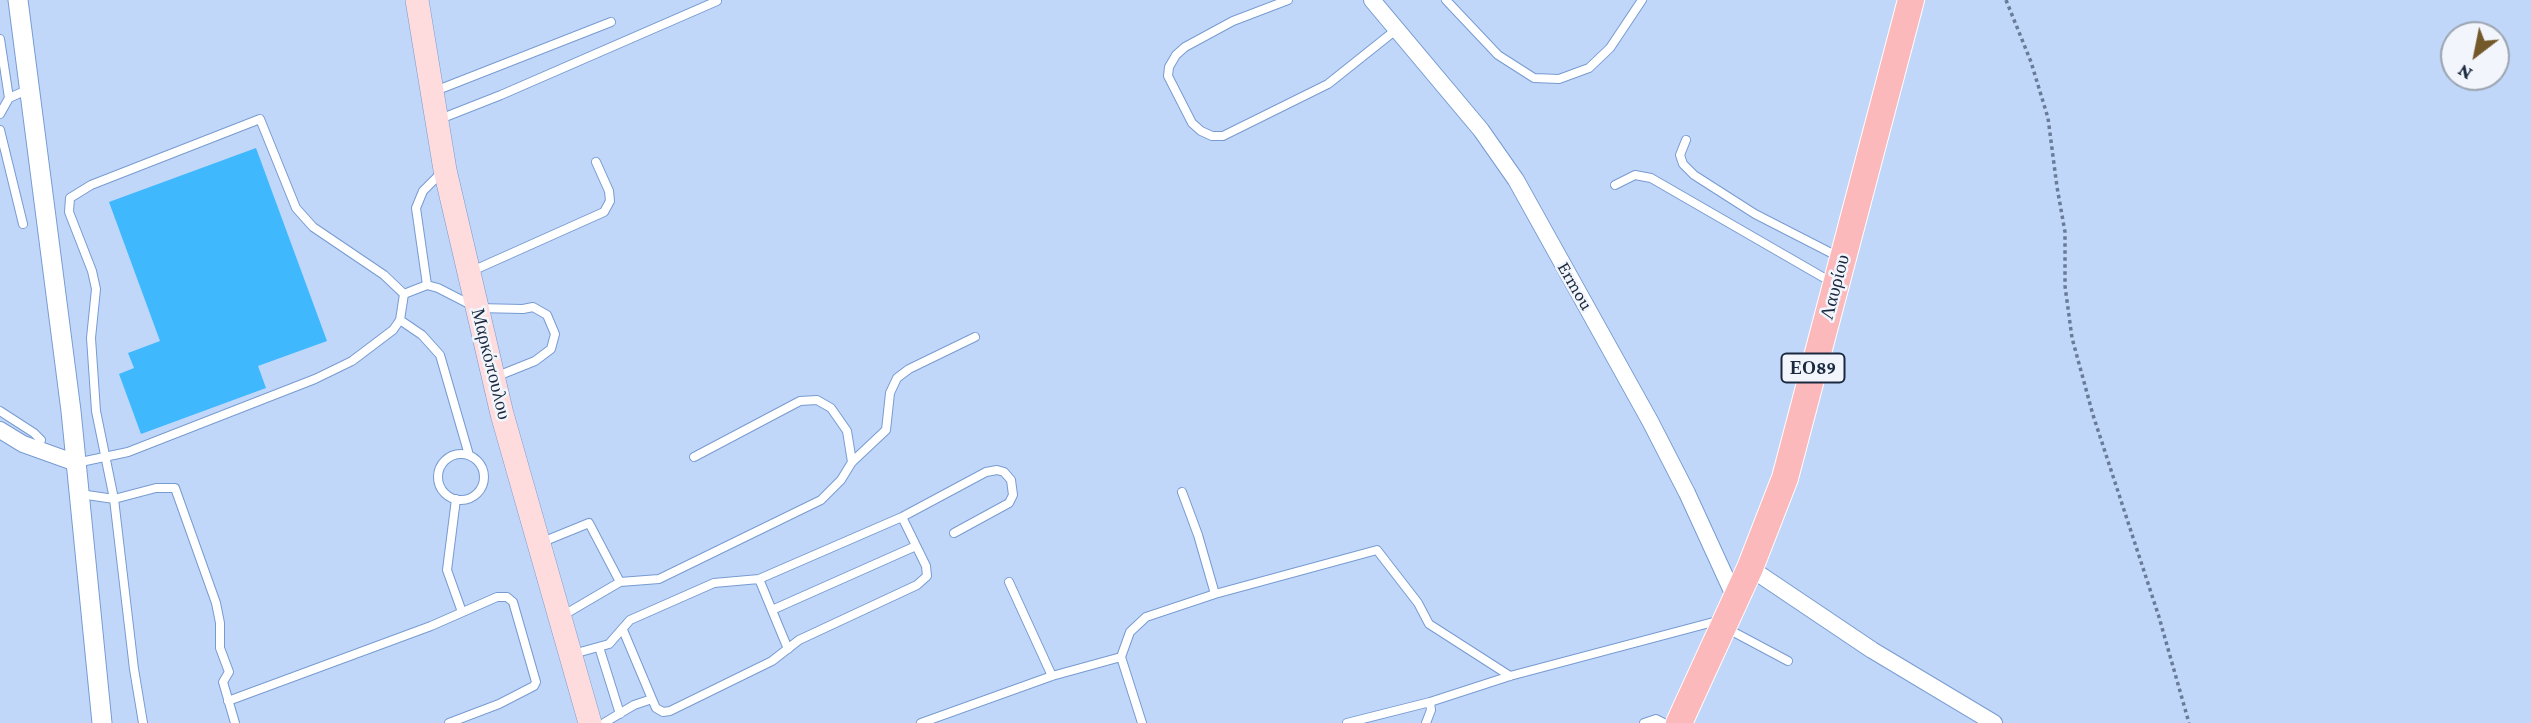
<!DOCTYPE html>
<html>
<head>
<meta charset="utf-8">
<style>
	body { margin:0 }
	#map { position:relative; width:2531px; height:723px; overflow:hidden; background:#c0d7fa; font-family:"Crimson Pro",serif }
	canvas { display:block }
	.north { position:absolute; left:2440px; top:21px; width:70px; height:70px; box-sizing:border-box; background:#f2f6fc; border:2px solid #9ca4b0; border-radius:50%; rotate:212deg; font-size:19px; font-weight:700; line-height:28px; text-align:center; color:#1a293f }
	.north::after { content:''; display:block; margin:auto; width:24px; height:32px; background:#73582a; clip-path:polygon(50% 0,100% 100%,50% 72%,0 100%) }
</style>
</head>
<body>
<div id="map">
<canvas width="2531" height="723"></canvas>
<div class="north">N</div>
</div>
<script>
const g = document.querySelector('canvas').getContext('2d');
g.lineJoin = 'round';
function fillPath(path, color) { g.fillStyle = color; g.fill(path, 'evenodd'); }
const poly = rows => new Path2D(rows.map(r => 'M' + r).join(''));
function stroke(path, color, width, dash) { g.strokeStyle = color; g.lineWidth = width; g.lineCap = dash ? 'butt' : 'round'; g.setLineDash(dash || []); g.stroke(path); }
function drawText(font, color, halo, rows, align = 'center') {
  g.font = font + ' "Crimson Pro",serif'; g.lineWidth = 5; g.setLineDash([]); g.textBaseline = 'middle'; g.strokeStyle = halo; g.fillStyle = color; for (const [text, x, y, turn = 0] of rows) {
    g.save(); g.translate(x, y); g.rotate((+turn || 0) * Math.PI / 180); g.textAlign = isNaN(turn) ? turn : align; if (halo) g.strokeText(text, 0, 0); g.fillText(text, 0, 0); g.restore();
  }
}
const building = poly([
	[256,148,327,341,258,366,266,388,141,434,119,374,134,368,128,353,160,341,109,202]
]);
const path = poly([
	[2006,0,2031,62,2048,118,2057,187,2065,232,2065,286,2072,338,2093,415,2159,617,2189,723]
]);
const service = poly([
	[1288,0,1233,21,1185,47,1176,55,1169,67,1168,76,1192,123,1201,131,1212,136,1223,136,1328,84,1397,29],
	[1446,0,1498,55,1534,78,1559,79,1589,68,1610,48,1642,0],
	[0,39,9,98],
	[435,91,611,22],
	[0,114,9,98,29,89],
	[440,119,501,95,717,1],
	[0,130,23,224],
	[1686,140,1680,155,1683,164,1694,175,1755,214,1839,257],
	[1615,185,1635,175,1651,178,1833,283],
	[472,271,604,212,610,201,609,191,596,162],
	[427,285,416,208,423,191,442,172],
	[404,294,427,285,438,288,477,308,523,309,533,307,547,315,555,334,551,349,535,361,495,377],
	[400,320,422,335,440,355,469,455],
	[0,411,34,433,41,440,38,449],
	'438 477a23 23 0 1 1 46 0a23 23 0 1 1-46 0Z',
	[694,457,800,401,817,400,831,408,847,431,852,462],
	[76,463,128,452,315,379,352,361,393,330,400,320,404,294],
	[1182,492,1198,535,1215,594],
	[80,494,114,499,156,488,175,488,216,603,220,623,220,648,229,672,223,682,235,723],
	[456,499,447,570,462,612],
	[902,517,986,472,997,470,1004,472,1011,480,1013,495,1009,503,954,533],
	[540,543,589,523,620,582],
	[759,579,788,649],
	[1009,582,1052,676],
	[772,610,916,546],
	[562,616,620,582,659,579,821,500,841,480,852,462,886,430,890,393,897,378,909,369,975,337],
	[1726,628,1788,661],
	[623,630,652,699],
	[599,647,620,714],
	[573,654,609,644,630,620,714,583,759,579,902,517,926,566,927,576,917,585,799,640,772,661,670,711,663,712,656,708,652,699,634,705,604,723],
	[1121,657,1130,632,1146,617,1215,594,1377,550,1418,603,1429,624,1510,676],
	[228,701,431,626,497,597,507,597,513,602,536,682,534,686,499,704,449,723],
	[143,723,134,669,114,499,96,411,91,338,96,289,92,271,69,212,70,198,91,185,260,119,296,208,313,227,384,275,404,294],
	[921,723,1052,676,1121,657,1142,723],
	[1347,723,1430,702,1510,676,1721,620],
	[1426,723,1431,710,1430,702],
	[1644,723,1656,719,1664,723]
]);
const minor = poly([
	[1372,0,1481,130,1516,180,1650,421,1687,493,1736,600],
	[0,430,23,444,76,463],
	[1750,568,1872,650,1994,723]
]);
const tertiary = poly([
	[18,0,71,411,102,723]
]);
const secondary = poly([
	[417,0,445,170,502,414,590,723]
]);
const primary = poly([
	[1679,723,1750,568,1785,478,1911,0]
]);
const shields = [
	[1813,368,63]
];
const shieldNames = [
	["ΕΟ89",1813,368]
];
const streetNames = [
	["Ermou",1575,286,60],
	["Λαυρίου",1835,287,-75],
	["Μαρκόπουλου",491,364,76]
];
fillPath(building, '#3fb8fe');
stroke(service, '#779bd1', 10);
stroke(minor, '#779bd1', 18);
stroke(tertiary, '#779bd1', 21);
stroke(secondary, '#779bd1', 24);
stroke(primary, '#fff', 28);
stroke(path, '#697b97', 3.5, [3.5, 3.5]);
stroke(service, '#fff', 8);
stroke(minor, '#fff', 16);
stroke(tertiary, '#fff', 19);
stroke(secondary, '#fedcdd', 23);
stroke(primary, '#fcb9bb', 26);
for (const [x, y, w] of shields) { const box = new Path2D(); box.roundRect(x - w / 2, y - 14.5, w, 29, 5); g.fillStyle = '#f2f6fc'; g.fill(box); stroke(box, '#1a293f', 2); }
drawText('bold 18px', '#1a293f', null, shieldNames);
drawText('19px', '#1a293f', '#f2f6fc', streetNames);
</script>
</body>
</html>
